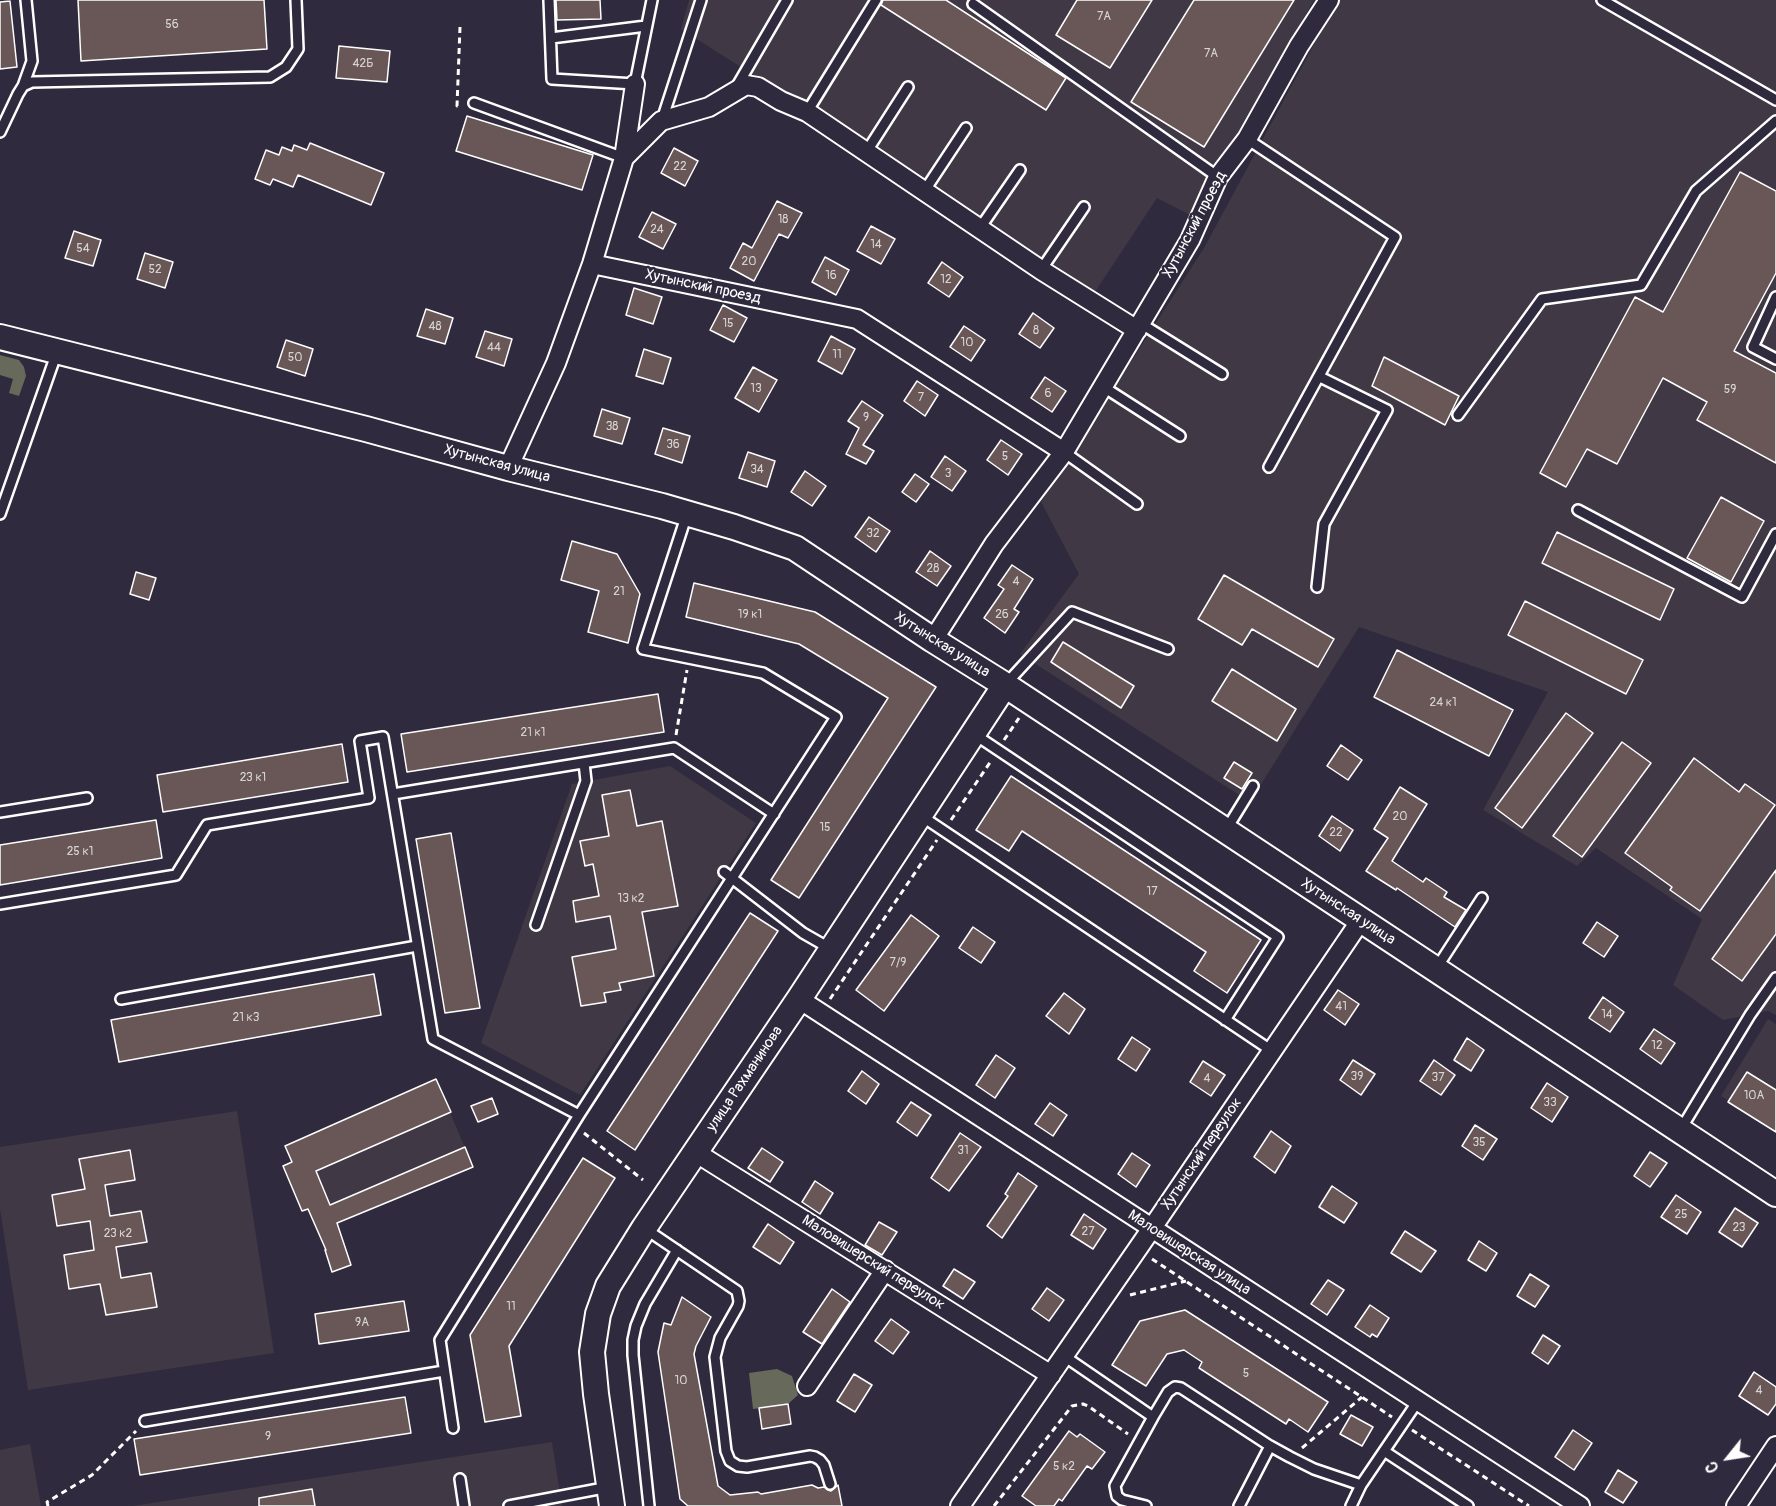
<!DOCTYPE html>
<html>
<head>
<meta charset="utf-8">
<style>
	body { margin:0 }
	#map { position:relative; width:1776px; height:1506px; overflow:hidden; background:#2f2a3d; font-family:Pangolin,sans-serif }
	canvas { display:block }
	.north { position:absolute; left:1698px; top:1428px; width:60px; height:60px; -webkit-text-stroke:4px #2f2a3d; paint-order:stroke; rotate:240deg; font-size:16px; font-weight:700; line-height:24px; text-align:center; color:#fff }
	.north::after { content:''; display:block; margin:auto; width:21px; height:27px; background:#fff; clip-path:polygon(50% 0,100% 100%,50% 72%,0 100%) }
</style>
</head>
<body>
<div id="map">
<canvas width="1776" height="1506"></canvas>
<div class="north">С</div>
</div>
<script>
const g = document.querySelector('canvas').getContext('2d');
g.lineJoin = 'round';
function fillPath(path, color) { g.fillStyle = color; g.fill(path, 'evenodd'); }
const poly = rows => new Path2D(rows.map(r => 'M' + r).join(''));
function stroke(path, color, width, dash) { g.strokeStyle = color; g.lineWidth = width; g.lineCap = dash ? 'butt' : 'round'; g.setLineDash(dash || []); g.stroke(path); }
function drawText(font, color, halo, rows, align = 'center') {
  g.font = font + ' Pangolin,sans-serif'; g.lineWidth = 5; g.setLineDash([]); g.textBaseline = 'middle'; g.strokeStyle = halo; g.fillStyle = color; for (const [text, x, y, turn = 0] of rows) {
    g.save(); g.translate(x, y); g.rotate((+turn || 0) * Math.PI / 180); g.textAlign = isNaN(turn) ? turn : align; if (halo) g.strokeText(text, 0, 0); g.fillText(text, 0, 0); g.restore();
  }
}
const built = poly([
	[689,0,1314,0,1192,216,1157,198,1095,292,681,29],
	[1338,0,1776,0,1776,1015,1768,1011,1723,1020,1673,985,1702,919,1596,848,1577,866,1483,810,1548,692,1359,627,1250,802,1020,654,1079,574,1041,502,1204,248],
	[670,766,756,823,580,1095,481,1043,572,784],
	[1768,1019,1776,1024,1776,1131,1721,1096],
	[436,1079,473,1167,318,1231,308,1209,302,1211,283,1166,292,1161,285,1146],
	[237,1111,274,1353,28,1390,0,1209,0,1147],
	[552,1442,562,1506,132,1506],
	[30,1444,41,1506,0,1506,0,1450]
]);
const green = poly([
	[0,355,19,360,24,367,26,376,19,396,9,393,13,379,0,375],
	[777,1369,792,1376,798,1395,788,1404,753,1409,749,1373]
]);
const building = poly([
	[78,0,264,0,267,49,81,61,78,0],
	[556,0,600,0,601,19,557,20,556,0],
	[883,0,946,0,1066,78,1046,110,881,5,883,0],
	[1077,0,1152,0,1110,68,1056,35,1077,0],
	[1194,0,1294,0,1204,147,1131,102,1194,0],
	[10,1,17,67,0,69,0,2,10,1],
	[339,46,390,51,387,82,336,78,339,46],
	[467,116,593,155,582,190,456,151,467,116],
	[310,143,384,173,371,205,298,175,293,187,273,179,270,185,255,179,266,150,279,155,282,147,292,151,294,145,307,150,310,143],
	[674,148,698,161,685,186,661,173,674,148],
	[1740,172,1776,191,1776,273,1734,351,1776,373,1776,463,1697,420,1707,402,1663,378,1617,464,1587,449,1566,487,1540,473,1635,297,1663,312,1740,172],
	[777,201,802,213,788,238,779,234,754,281,730,268,743,243,752,248,777,201],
	[652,212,676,224,663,249,639,237,652,212],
	[871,226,895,239,881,264,857,251,871,226],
	[74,231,101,240,93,266,65,258,74,231],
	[145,253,173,262,165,288,137,279,145,253],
	[825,257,849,270,836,295,812,282,825,257],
	[942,262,963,277,949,297,928,283,942,262],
	[634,288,662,297,653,324,626,315,634,288],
	[723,305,747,318,734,342,710,330,723,305],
	[426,309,453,318,445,344,417,336,426,309],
	[1033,313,1054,328,1040,348,1019,334,1033,313],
	[964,326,985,340,971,361,950,347,964,326],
	[485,331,512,339,504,366,476,357,485,331],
	[831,336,855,349,842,374,818,361,831,336],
	[286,340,313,349,305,376,277,367,286,340],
	[644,349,671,358,663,384,636,376,644,349],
	[1384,357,1459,396,1445,425,1372,386,1384,357],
	[753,367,777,380,759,412,735,398,753,367],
	[1045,377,1066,391,1052,412,1031,398,1045,377],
	[917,381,938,395,925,416,904,401,917,381],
	[862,401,883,415,863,445,874,451,866,464,846,454,859,428,848,421,862,401],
	[602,409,630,418,622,444,594,436,602,409],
	[663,428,690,436,682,463,655,454,663,428],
	[1001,440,1022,454,1008,475,987,460,1001,440],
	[748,452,775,461,767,487,739,478,748,452],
	[945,456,966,471,952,491,931,477,945,456],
	[805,471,826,486,812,506,791,492,805,471],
	[915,474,929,484,916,502,902,492,915,474],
	[1721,497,1764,521,1731,582,1687,558,1721,497],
	[869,517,890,531,876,552,855,537,869,517],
	[1557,532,1674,589,1660,620,1542,563,1557,532],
	[572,541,617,554,640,594,628,643,588,632,599,591,561,580,572,541],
	[930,551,951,566,937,586,916,572,930,551],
	[1012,565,1033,579,1014,609,1019,612,1005,633,984,618,1004,589,998,585,1012,565],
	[136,572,156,578,149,600,130,594,136,572],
	[1224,575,1334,639,1318,667,1252,629,1242,645,1198,619,1224,575],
	[694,583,815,612,936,687,799,898,771,880,888,698,799,644,686,617,694,583],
	[1525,601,1643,660,1626,694,1508,635,1525,601],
	[1063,642,1134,686,1121,708,1051,662,1063,642],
	[1397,650,1513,710,1489,756,1374,697,1397,650],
	[1232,669,1296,709,1277,741,1212,701,1232,669],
	[658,694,664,732,407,772,401,734,658,694],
	[1566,713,1593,733,1522,828,1495,808,1566,713],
	[1622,742,1651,763,1582,857,1553,836,1622,742],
	[342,744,348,782,163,812,157,775,342,744],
	[1341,745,1362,760,1348,780,1327,766,1341,745],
	[1694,758,1739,792,1745,784,1775,805,1700,911,1670,890,1672,887,1625,853,1694,758],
	[1234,762,1252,773,1242,789,1224,778,1234,762],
	[1011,776,1261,940,1227,993,1194,971,1206,952,1022,831,1009,851,976,830,1011,776],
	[1400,787,1427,804,1392,861,1423,882,1426,878,1447,892,1444,897,1466,910,1455,927,1397,888,1396,890,1366,871,1388,838,1374,829,1400,787],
	[630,790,637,826,662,821,678,906,642,912,654,976,619,983,621,990,604,993,606,1002,581,1006,572,957,616,949,610,916,576,922,573,901,599,896,593,864,585,866,580,841,609,836,602,795,630,790],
	[1332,816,1353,830,1340,851,1319,836,1332,816],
	[156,820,162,858,0,885,0,845,156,820],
	[451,833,480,1008,445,1013,416,839,451,833],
	[1776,870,1776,934,1742,981,1712,959,1776,870],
	[750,913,778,931,635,1150,607,1131,750,913],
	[911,915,939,936,884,1011,856,990,911,915],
	[1597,922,1618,936,1604,957,1583,943,1597,922],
	[973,927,995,942,981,963,959,948,973,927],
	[374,974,381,1015,119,1062,111,1020,374,974],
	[1338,990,1359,1004,1345,1025,1324,1010,1338,990],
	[1064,993,1085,1009,1069,1034,1046,1016,1064,993],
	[1603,997,1624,1012,1610,1032,1589,1018,1603,997],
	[1654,1029,1675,1043,1661,1064,1640,1049,1654,1029],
	[1132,1037,1150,1049,1136,1071,1118,1059,1132,1037],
	[1467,1038,1484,1050,1471,1071,1454,1060,1467,1038],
	[996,1055,1015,1068,995,1098,976,1085,996,1055],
	[1353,1060,1375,1074,1361,1095,1340,1080,1353,1060],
	[1434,1060,1455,1075,1441,1095,1420,1081,1434,1060],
	[1203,1061,1225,1075,1211,1096,1190,1082,1203,1061],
	[862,1071,879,1084,866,1104,848,1091,862,1071],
	[1747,1072,1776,1090,1776,1132,1728,1102,1747,1072],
	[436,1079,451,1112,316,1171,330,1205,465,1147,473,1167,337,1223,351,1265,332,1272,325,1250,326,1250,308,1209,302,1211,283,1166,292,1162,285,1146,436,1079],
	[1547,1083,1568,1097,1552,1122,1531,1108,1547,1083],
	[492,1098,498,1114,478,1122,471,1106,492,1098],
	[911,1102,931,1115,917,1136,897,1122,911,1102],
	[1050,1103,1067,1115,1053,1136,1035,1124,1050,1103],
	[1475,1125,1497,1139,1483,1160,1462,1146,1475,1125],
	[1271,1131,1291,1146,1275,1173,1254,1157,1271,1131],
	[960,1133,981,1147,949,1191,931,1178,960,1133],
	[762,1148,783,1162,770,1182,748,1168,762,1148],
	[130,1150,135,1180,105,1185,110,1216,141,1211,147,1242,116,1247,121,1278,151,1273,157,1307,106,1315,100,1284,69,1289,64,1255,94,1250,90,1221,57,1226,52,1195,85,1189,79,1159,130,1150],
	[1650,1152,1667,1163,1650,1187,1634,1176,1650,1152],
	[1132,1153,1150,1165,1136,1187,1118,1174,1132,1153],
	[583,1158,615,1178,509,1346,521,1416,485,1422,470,1335,583,1158],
	[1018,1173,1037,1186,1002,1238,987,1226,1008,1196,1005,1194,1018,1173],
	[815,1181,833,1193,820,1214,802,1202,815,1181],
	[1332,1186,1357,1203,1344,1223,1319,1207,1332,1186],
	[1676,1195,1701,1212,1687,1234,1661,1217,1676,1195],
	[1735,1208,1758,1223,1742,1247,1719,1232,1735,1208],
	[1084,1214,1106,1229,1093,1249,1071,1235,1084,1214],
	[879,1222,897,1232,882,1255,865,1245,879,1222],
	[768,1224,794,1242,780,1264,753,1247,768,1224],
	[1405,1231,1436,1251,1421,1272,1391,1253,1405,1231],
	[1479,1241,1497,1253,1486,1271,1468,1260,1479,1241],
	[954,1269,975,1282,963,1299,943,1286,954,1269],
	[1530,1274,1549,1286,1535,1307,1517,1296,1530,1274],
	[1328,1280,1344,1290,1327,1315,1311,1304,1328,1280],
	[1047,1288,1064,1300,1049,1321,1032,1309,1047,1288],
	[832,1289,850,1302,822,1344,803,1332,832,1289],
	[682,1297,711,1317,696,1346,694,1354,718,1486,730,1495,758,1492,761,1494,812,1485,818,1488,824,1487,828,1490,831,1491,838,1485,842,1506,688,1506,680,1499,658,1352,664,1323,671,1325,682,1297],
	[404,1301,409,1331,319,1344,315,1314,404,1301],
	[1370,1305,1389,1318,1377,1337,1372,1334,1370,1337,1355,1327,1370,1305],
	[1185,1310,1328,1402,1308,1432,1289,1419,1286,1424,1216,1379,1199,1368,1202,1362,1184,1350,1167,1354,1146,1386,1112,1365,1140,1321,1185,1310],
	[891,1319,909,1332,893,1354,875,1341,891,1319],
	[1543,1335,1560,1346,1548,1364,1532,1353,1543,1335],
	[1754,1372,1776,1387,1776,1404,1768,1415,1739,1396,1754,1372],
	[854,1374,872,1385,855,1412,837,1401,854,1374],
	[405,1397,411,1433,140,1475,134,1439,405,1397],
	[788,1404,791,1424,762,1429,759,1408,788,1404],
	[1351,1415,1373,1427,1362,1446,1340,1434,1351,1415],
	[1573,1430,1592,1443,1574,1470,1555,1457,1573,1430],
	[1069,1431,1077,1437,1080,1434,1105,1452,1092,1469,1087,1466,1062,1501,1059,1499,1054,1506,1036,1506,1022,1496,1069,1431],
	[1618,1470,1637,1482,1623,1503,1605,1492,1618,1470],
	[312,1489,315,1506,259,1506,259,1498,312,1489]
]);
const path = poly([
	[460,27,457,106,460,105],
	[676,735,687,670],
	[1004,740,1019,718],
	[951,820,991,761],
	[830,999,937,840],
	[584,1133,643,1180],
	[1152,1259,1392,1417],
	[1130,1295,1186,1281],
	[1412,1430,1529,1506],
	[1302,1448,1362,1397],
	[48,1506,47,1502,92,1475,136,1431],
	[994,1506,1072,1406,1083,1404,1088,1406,1128,1434]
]);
const lane = poly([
	[549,0,552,79,635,84,652,0],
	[1602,0,1776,100],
	[973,4,1218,177],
	[551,38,646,26],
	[23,86,32,61,26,0],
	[737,86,787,0],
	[474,103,624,158],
	[807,112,876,0],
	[662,120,701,0],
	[0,132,18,94,23,86,32,82,270,77,286,67,298,49,296,0],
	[1247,139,1395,237,1269,467],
	[867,151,908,87],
	[925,190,966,128],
	[980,228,1020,170],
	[1041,270,1084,207],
	[1776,297,1753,347,1776,359],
	[1140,323,1222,374],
	[1102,386,1180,436],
	[1458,415,1542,299,1641,285,1696,191,1776,121],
	[1064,452,1137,504],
	[1578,510,1742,597,1776,534],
	[0,514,57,352],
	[1317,587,1324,524,1387,410,1320,377],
	[1005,685,1072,612,1168,649],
	[974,734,1278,937,1225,1020],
	[393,794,674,748,774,814],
	[0,812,87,798],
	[920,815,1272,1051],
	[1226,830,1253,786],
	[724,872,803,933,831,949],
	[0,904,176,875,207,825,369,798,360,741,383,737,433,1039,579,1115],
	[536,925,586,781,584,763],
	[1436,969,1482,898],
	[121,999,417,946],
	[1681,1129,1750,1015,1776,978],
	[644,1228,737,1291,739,1301,738,1306,720,1338,715,1357,726,1451,730,1461,738,1466,747,1467,810,1456,815,1457,820,1460,824,1465,830,1484],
	[1064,1356,1153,1417,1168,1392,1175,1387,1181,1388,1270,1446,1290,1457,1314,1469,1361,1485],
	[145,1421,444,1371],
	[453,1428,440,1340,579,1115,836,717,763,673,643,649,687,514],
	[1384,1451,1468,1506],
	[460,1479,464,1506],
	[509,1506,609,1487],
	[649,1506,633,1355,633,1340,636,1326,645,1304,677,1250],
	[1146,1506,1122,1500,1117,1496,1115,1486,1153,1417],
	[1239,1506,1270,1446],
	[1351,1506,1361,1485,1418,1401]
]);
const street = poly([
	[624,158,661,121,709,107,746,85,758,87,781,101,807,112,1041,270,1137,330],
	[592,264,857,319,1064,452],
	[508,468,556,363,592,264,624,158,635,84],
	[933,640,994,544,1064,452,1190,240,1218,177,1247,139,1299,46,1329,0],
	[799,999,1580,1506],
	[695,1152,1051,1375],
	[807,1386,885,1270],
	[960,1506,1152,1228,1361,920],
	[1736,1506,1776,1446]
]);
const secondary = poly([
	[0,337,366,429,508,468,662,506,734,527,795,548,933,640,1005,685,1776,1194],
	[612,1506,596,1394,592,1352,598,1314,608,1286,644,1228,799,999,1005,685]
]);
const numberNames = [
	["7А",1104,17],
	["56",172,25],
	["7А",1211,54],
	["42Б",363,64],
	["22",680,167],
	["18",783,220],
	["24",657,230],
	["14",876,245],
	["54",83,249],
	["20",749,262],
	["52",155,270],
	["16",831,276],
	["12",946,280],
	["15",728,324],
	["48",435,327],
	["8",1036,331],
	["10",967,343],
	["44",494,348],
	["11",837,355],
	["50",295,358],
	["13",756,389],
	["59",1730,390],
	["6",1048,394],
	["7",921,398],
	["9",866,418],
	["38",612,427],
	["36",673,445],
	["5",1005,457],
	["34",757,470],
	["3",948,474],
	["32",873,534],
	["28",933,569],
	["4",1016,582],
	["21",619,592],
	["19 к1",750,615],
	["26",1002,615],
	["24 к1",1443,703],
	["21 к1",533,733],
	["23 к1",253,778],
	["20",1400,817],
	["15",825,828],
	["22",1336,833],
	["25 к1",80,852],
	["17",1152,892],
	["13 к2",631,899],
	["7/9",898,963],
	["41",1341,1007],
	["14",1607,1015],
	["21 к3",246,1018],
	["12",1657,1046],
	["39",1357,1077],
	["37",1438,1078],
	["4",1207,1079],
	["10А",1754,1096],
	["33",1550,1103],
	["35",1479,1143],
	["31",963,1151],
	["25",1681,1215],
	["23",1739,1228],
	["27",1088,1232],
	["23 к2",118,1234],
	["11",511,1307],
	["9А",362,1323],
	["5",1246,1374],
	["10",681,1381],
	["4",1759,1391],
	["9",268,1437],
	["5 к2",1064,1467]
];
const streetNames = [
	["Хутынский проезд",1195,225,-62],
	["Хутынский проезд",703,287,12],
	["Хутынская улица",497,464,15],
	["Хутынская улица",942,645,32],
	["Хутынская улица",1348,912,33],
	["улица Рахманинова",745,1079,-56],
	["Хутынский переулок",1202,1154,-56],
	["Маловишерская улица",1189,1253,33],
	["Маловишерский переулок",873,1263,32]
];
fillPath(built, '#403844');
fillPath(green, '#67695b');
fillPath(building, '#685756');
stroke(building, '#fff', 1.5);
stroke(lane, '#fff', 14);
stroke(street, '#fff', 22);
stroke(secondary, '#fff', 28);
stroke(path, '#fff', 3, [6, 4.5]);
stroke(lane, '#2f2a3d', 9);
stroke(street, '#2f2a3d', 18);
stroke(secondary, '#2f2a3d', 24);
drawText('12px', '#d9d5d5', null, numberNames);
drawText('15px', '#fff', '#2f2a3d', streetNames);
</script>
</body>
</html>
